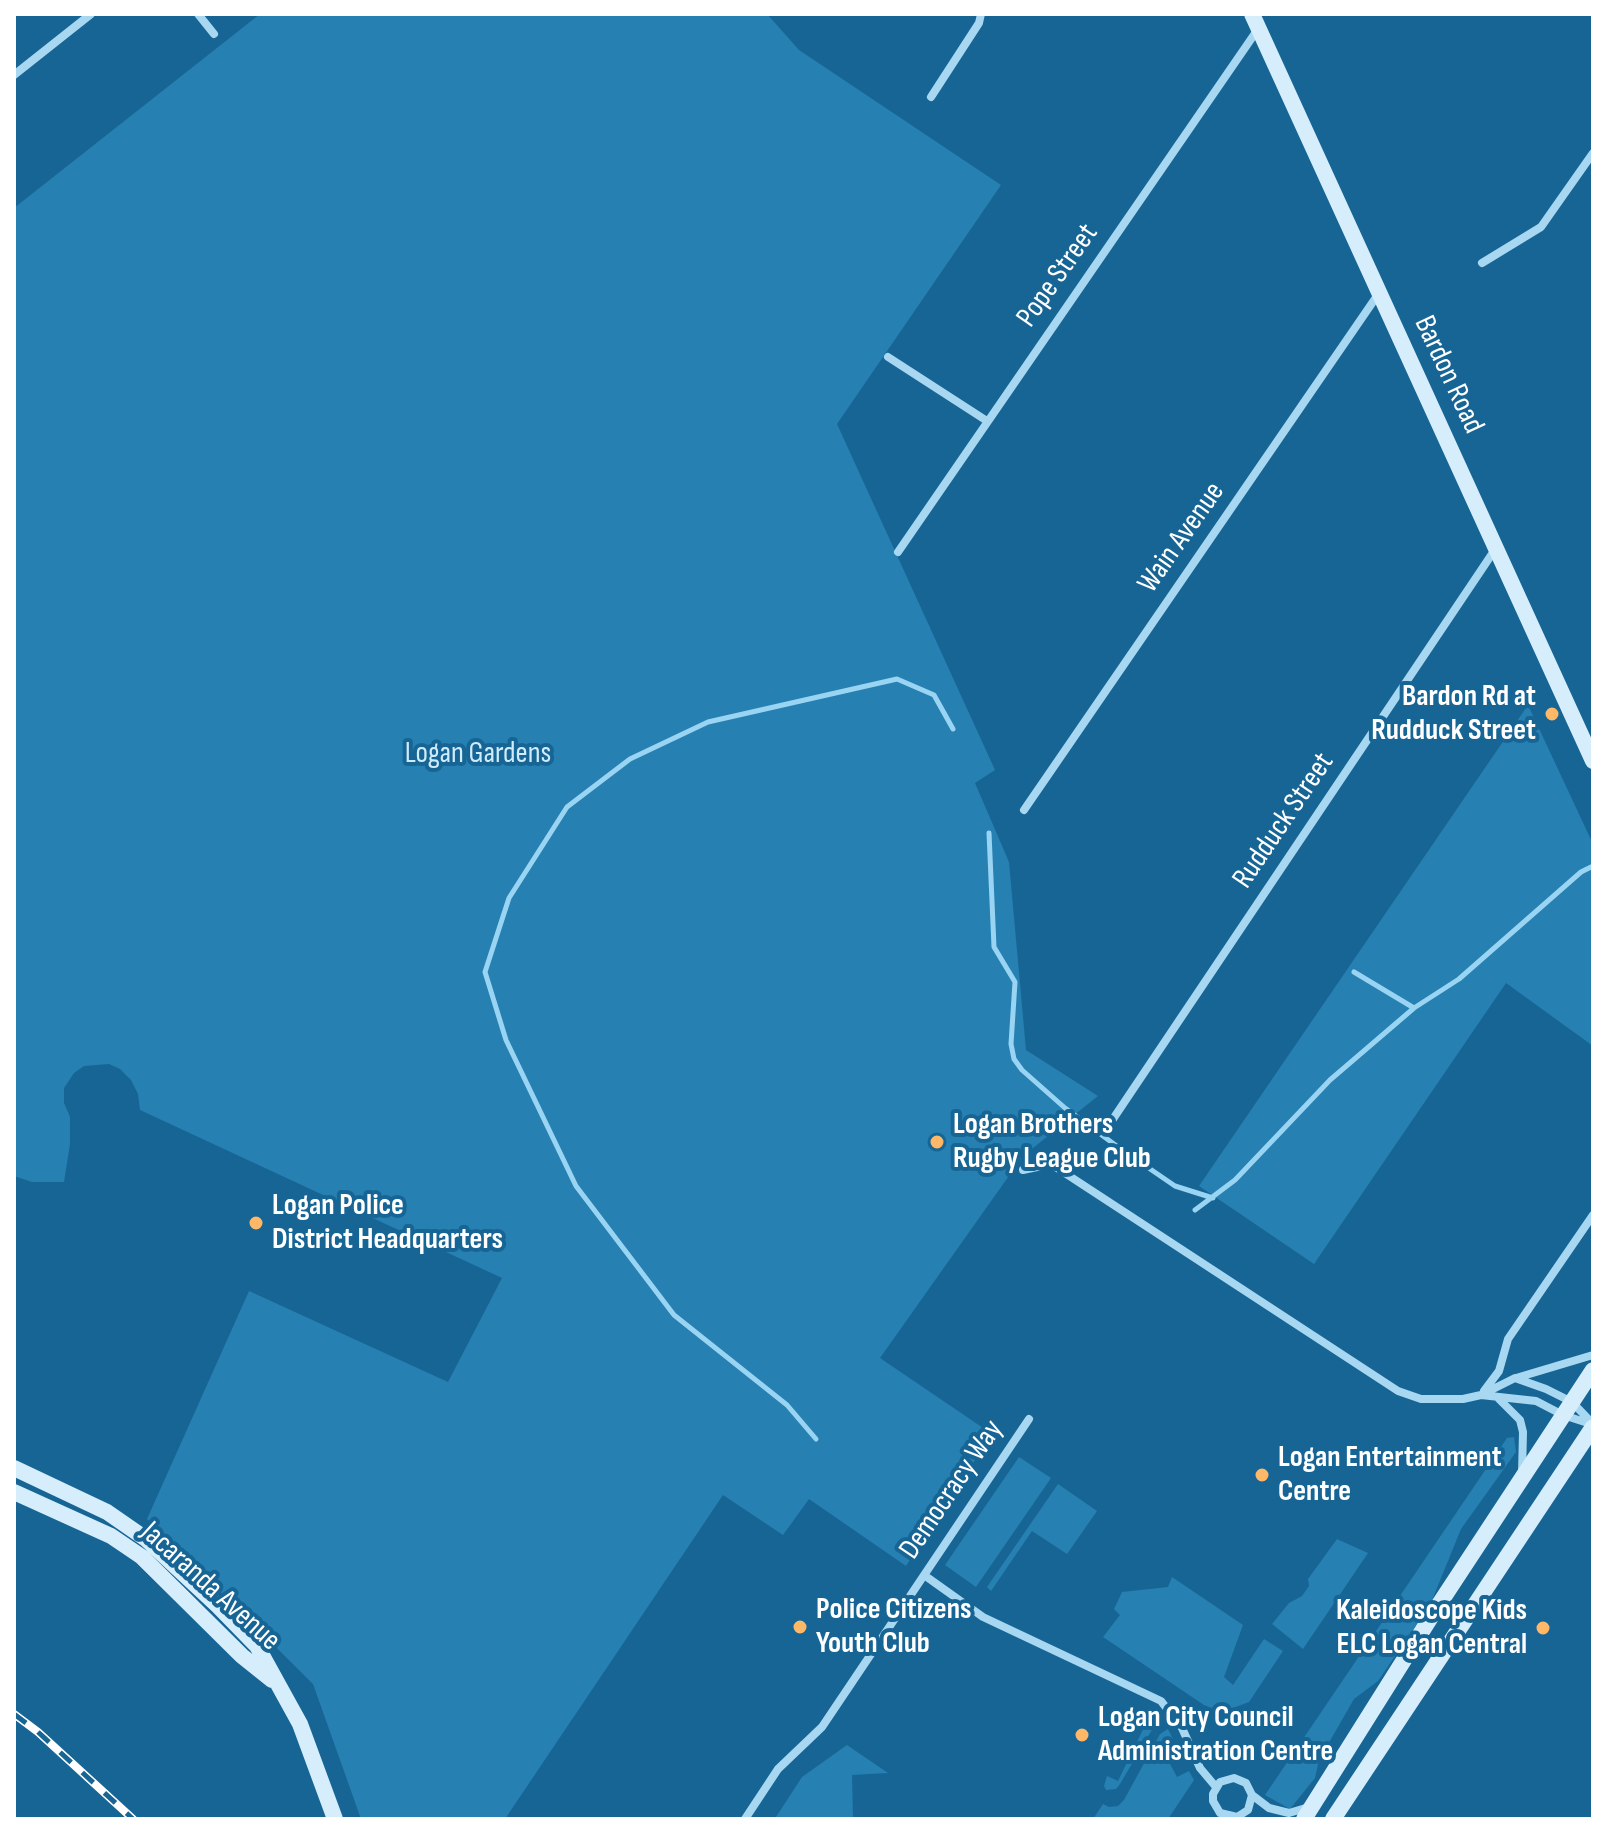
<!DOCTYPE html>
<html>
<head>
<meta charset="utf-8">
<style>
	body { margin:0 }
	#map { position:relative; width:1607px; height:1833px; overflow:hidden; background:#176595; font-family:"Sofia Sans Condensed",sans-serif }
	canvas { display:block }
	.frame { position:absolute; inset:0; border:16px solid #fff; pointer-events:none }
</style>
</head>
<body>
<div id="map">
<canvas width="1607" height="1833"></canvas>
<div class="frame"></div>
</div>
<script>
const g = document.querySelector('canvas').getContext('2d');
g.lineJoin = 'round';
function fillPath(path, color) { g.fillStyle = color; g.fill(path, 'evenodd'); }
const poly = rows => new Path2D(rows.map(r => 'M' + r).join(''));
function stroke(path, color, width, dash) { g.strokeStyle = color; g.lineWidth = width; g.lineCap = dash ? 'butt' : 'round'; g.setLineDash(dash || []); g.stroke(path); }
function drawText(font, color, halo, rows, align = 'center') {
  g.font = font + ' "Sofia Sans Condensed",sans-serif'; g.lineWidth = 8; g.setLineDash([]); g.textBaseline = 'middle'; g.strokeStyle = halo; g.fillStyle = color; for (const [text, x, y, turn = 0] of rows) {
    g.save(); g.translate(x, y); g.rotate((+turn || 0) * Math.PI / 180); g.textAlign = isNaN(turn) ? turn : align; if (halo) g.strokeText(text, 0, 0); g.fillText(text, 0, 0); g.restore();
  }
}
const green = poly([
	[260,14,767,14,799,50,1001,185,837,424,995,770,975,783,1009,862,1026,1050,1098,1096,1023,1156,880,1358,992,1434,906,1566,809,1499,783,1535,723,1495,505,1819,361,1819,313,1684,147,1519,249,1291,448,1382,502,1278,140,1110,138,1094,131,1080,120,1069,109,1064,84,1066,74,1073,64,1088,64,1103,70,1117,70,1144,64,1182,32,1182,14,1176,14,208],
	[1528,705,1593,844,1593,1046,1506,983,1314,1264,1199,1186],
	[1514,1437,1516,1452,1461,1529,1430,1605,1378,1681,1354,1699,1319,1760,1315,1778,1290,1809,1265,1795,1507,1438],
	[1019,1457,1051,1478,976,1587,945,1565],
	[1058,1484,1097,1511,1067,1554,1032,1531,991,1591,987,1587],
	[1337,1539,1368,1553,1303,1649,1272,1624,1289,1603,1302,1596,1309,1586,1308,1579],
	[1172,1577,1243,1625,1224,1677,1233,1685,1264,1639,1283,1651,1249,1702,1233,1708,1216,1710,1204,1705,1103,1637,1120,1615,1114,1609,1122,1592,1168,1587],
	[1151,1713,1162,1721,1153,1728,1120,1784,1116,1789,1106,1790,1104,1786,1107,1776,1118,1781],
	[1168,1729,1173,1739,1161,1746,1169,1762,1177,1777,1189,1771,1194,1780,1168,1819,1093,1819,1103,1804,1109,1807,1118,1806,1124,1800,1160,1734],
	[847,1745,888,1773,852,1775,853,1819,776,1817,802,1777]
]);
const stream = poly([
	[989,833,994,947,1015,982,1011,1044,1014,1059,1022,1070,1065,1108,1118,1147,1175,1186,1213,1198],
	[1354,972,1414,1008],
	[1195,1210,1235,1180,1330,1080,1414,1008,1459,979,1581,872,1593,866],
	[816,1439,787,1405,674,1315,576,1186,506,1040,485,972,509,898,567,807,630,759,708,722,897,679,934,695,953,729]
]);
const street = poly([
	[198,14,214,34],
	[14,75,91,14],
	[931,97,979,23,981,14],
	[1482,263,1541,227,1593,153],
	[888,357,987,421],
	[898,552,1258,29],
	[1024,810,1379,293],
	[1111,1122,1496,548],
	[1023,1170,1051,1164,1398,1391,1421,1399,1463,1399,1481,1395,1515,1378,1546,1389,1572,1402,1593,1424],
	[1516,1378,1593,1355],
	[1484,1391,1499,1371,1508,1339,1593,1215],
	[1481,1395,1536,1401,1563,1415,1591,1424],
	[1497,1397,1520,1420,1523,1432,1522,1474],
	[924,1575,983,1617,1161,1701,1182,1728,1200,1768,1216,1787],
	[1252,1795,1248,1810,1237,1817,1220,1813,1213,1801,1213,1794,1220,1782,1234,1778,1246,1783,1252,1795,1269,1808,1289,1813,1309,1807],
	[745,1819,778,1769,822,1727,1029,1419]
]);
const secondary = poly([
	[1252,14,1593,761],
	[14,1468,107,1512,146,1539,218,1606,257,1646,300,1724,335,1819],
	[14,1492,111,1536,142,1557,242,1656,272,1680],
	[1304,1819,1436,1609,1593,1370],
	[1333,1819,1593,1427]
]);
const rail = poly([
	[14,1714,38,1732,133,1819]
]);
const markers = [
	[1552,714,8,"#ffb768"],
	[937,1142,8,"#ffb768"],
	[256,1223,8,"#ffb768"],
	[1262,1475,8,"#ffb768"],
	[800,1627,8,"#ffb768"],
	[1543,1628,8,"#ffb768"],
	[1082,1735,8,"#ffb768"]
];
const streetNames = [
	["Pope Street",1058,276,-55],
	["Bardon Road",1448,375,65],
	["Wain Avenue",1182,538,-55],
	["Rudduck Street",1284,821,-56],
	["Democracy Way",952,1490,-56],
	["Jacaranda Avenue",210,1587,42]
];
const poiNames = [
	["Bardon Rd at",1536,697,"right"],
	["Rudduck Street",1536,731,"right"],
	["Logan Brothers",953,1125],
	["Rugby League Club",953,1159],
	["Logan Police",272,1206],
	["District Headquarters",272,1240],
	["Logan Entertainment",1278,1458],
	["Centre",1278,1492],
	["Police Citizens",816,1610],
	["Youth Club",816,1644],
	["Kaleidoscope Kids",1527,1611,"right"],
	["ELC Logan Central",1527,1645,"right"],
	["Logan City Council",1098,1718],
	["Administration Centre",1098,1752]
];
const parkNames = [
	["Logan Gardens",478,754]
];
fillPath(green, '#2680b2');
stroke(stream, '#9ad4f3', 5);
stroke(street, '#a8d7f1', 8);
stroke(secondary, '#d6edfc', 16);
stroke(rail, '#fff', 8);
stroke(rail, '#176595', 5, [15]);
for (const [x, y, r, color] of markers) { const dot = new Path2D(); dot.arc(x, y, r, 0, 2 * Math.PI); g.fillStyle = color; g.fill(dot); stroke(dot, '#176595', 3); }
drawText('30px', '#fff', '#176595', streetNames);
drawText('bold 30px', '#fff', '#176595', poiNames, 'left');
drawText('30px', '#cfecfc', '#176595', parkNames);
</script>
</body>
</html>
